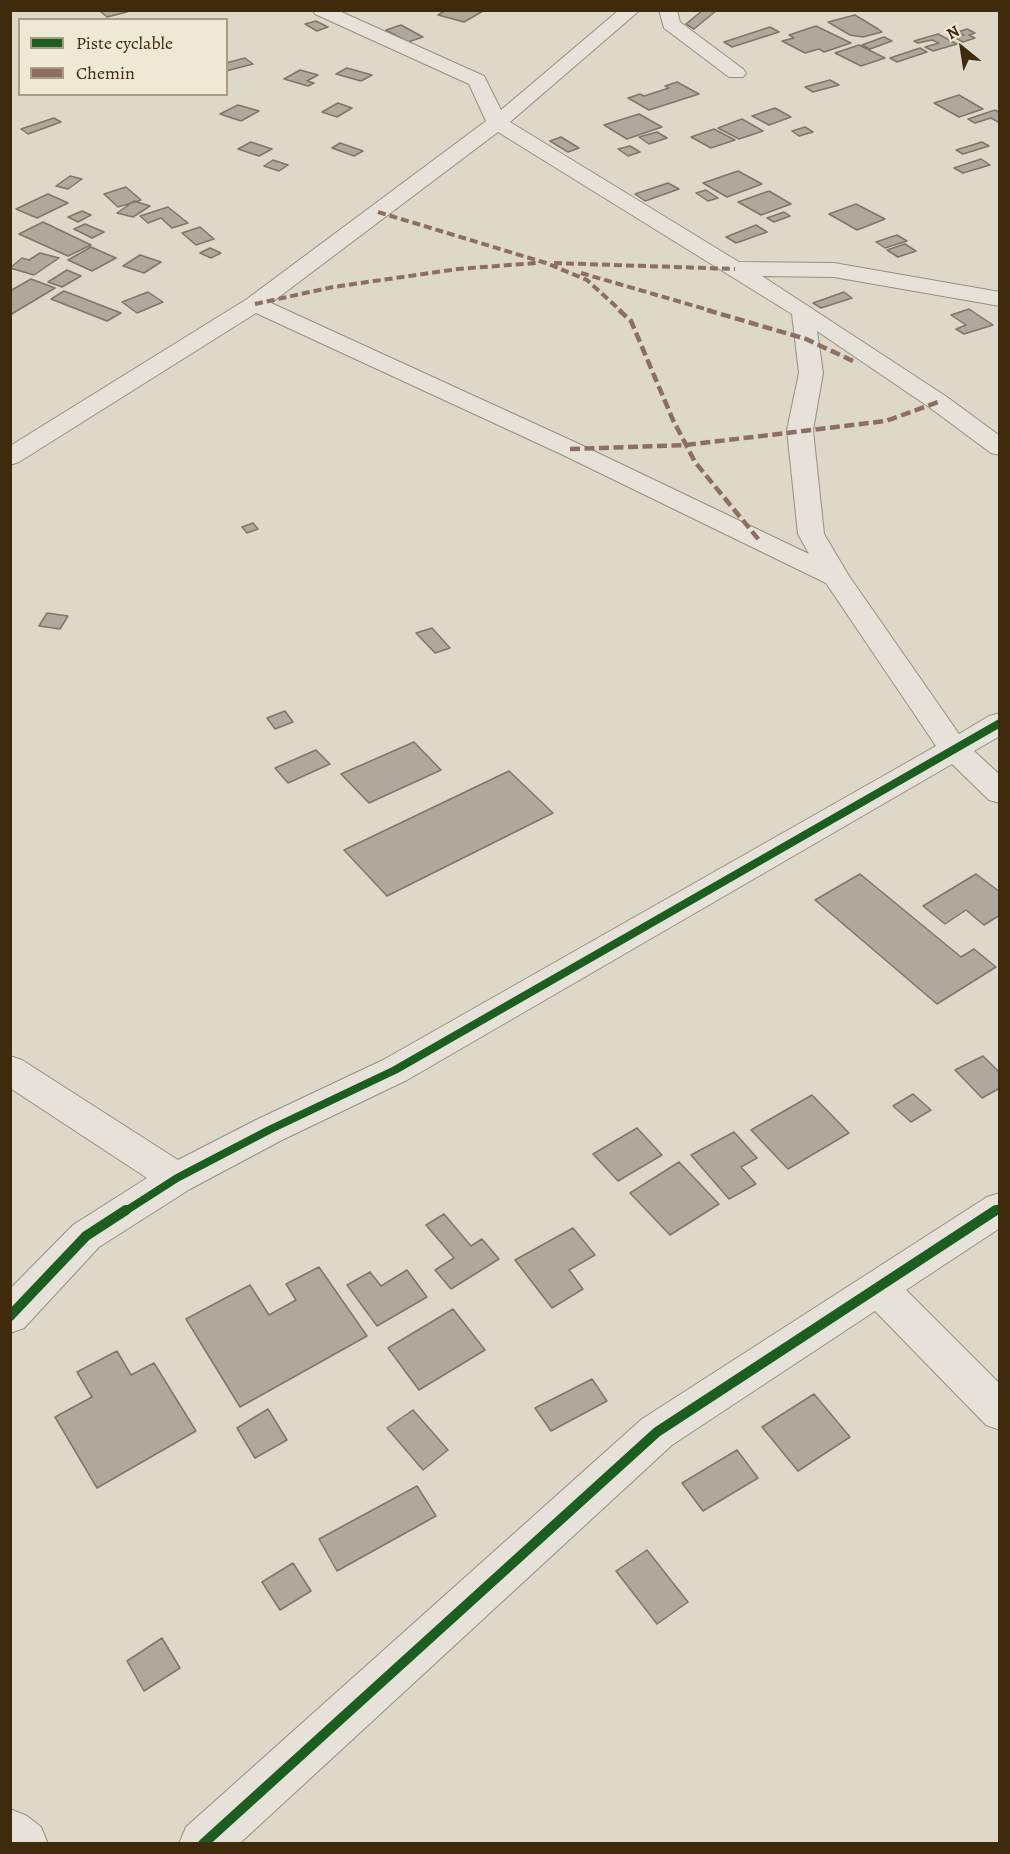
<!DOCTYPE html>
<html>
<head>
<meta charset="utf-8">
<style>
	body { margin:0 }
	#map { position:relative; width:1010px; height:1854px; overflow:hidden; background:#ded8c8; font-family:Alegreya,serif }
	canvas { display:block }
	.frame { position:absolute; inset:0; border:12px solid #3f2a0c; pointer-events:none }
	.legend { position:absolute; left:18px; top:18px; width:210px; height:78px; box-sizing:border-box; background:#efe8d5; border:2px solid #a99c85; margin:0; padding:8px 10px; list-style:none; font-size:18px; color:#3f2a0c }
	.legend li { display:flex; align-items:center; gap:12px; height:30px }
	.legend b { width:30px; border:2px solid #a99c85 }
	.north { position:absolute; left:932px; top:18px; width:60px; height:60px; -webkit-text-stroke:4px #efe8d5; paint-order:stroke; rotate:330deg; font-size:16px; font-weight:700; line-height:24px; text-align:center; color:#3f2a0c }
	.north::after { content:''; display:block; margin:auto; width:21px; height:27px; background:#3f2a0c; clip-path:polygon(50% 0,100% 100%,50% 72%,0 100%) }
</style>
</head>
<body>
<div id="map">
<canvas width="1010" height="1854"></canvas>
<div class="frame"></div>
<ul class="legend">
<li><b style="height:8px;background:#1b5e20"></b>Piste cyclable</li>
<li><b style="height:8px;background:#8d6e63"></b>Chemin</li>
</ul>
<div class="north">N</div>
</div>
<script>
const g = document.querySelector('canvas').getContext('2d');
g.lineJoin = 'round';
function fillPath(path, color) { g.fillStyle = color; g.fill(path, 'evenodd'); }
const poly = rows => new Path2D(rows.map(r => 'M' + r).join(''));
function stroke(path, color, width, dash) { g.strokeStyle = color; g.lineWidth = width; g.lineCap = dash ? 'butt' : 'round'; g.setLineDash(dash || []); g.stroke(path); }
const building = poly([
	[107,10,125,10,127,12,107,17,101,12,107,10],
	[446,10,485,10,464,22,438,15,446,10],
	[703,10,717,10,694,29,686,24,703,10],
	[855,15,878,29,882,32,863,37,850,35,828,22,855,15],
	[316,21,328,27,317,31,305,24,316,21],
	[401,25,423,37,408,42,386,30,401,25],
	[816,26,851,43,824,52,819,49,805,53,782,41,794,38,789,35,816,26],
	[770,27,779,32,732,47,724,42,770,27],
	[967,29,975,33,969,35,975,38,963,42,954,37,964,35,958,32,967,29],
	[938,34,957,44,933,51,925,47,939,43,932,40,918,43,914,41,938,34],
	[884,37,892,41,870,49,862,45,884,37],
	[859,45,885,58,861,66,835,53,859,45],
	[920,48,927,52,897,62,890,58,920,48],
	[245,58,253,64,226,71,226,63,245,58],
	[347,68,372,75,361,81,336,74,347,68],
	[300,70,318,75,307,81,314,83,308,86,284,79,300,70],
	[830,80,839,85,813,92,805,87,830,80],
	[677,82,699,94,649,110,628,98,640,94,644,96,669,88,665,86,677,82],
	[959,95,983,109,959,117,934,103,959,95],
	[338,103,352,108,337,117,322,112,338,103],
	[238,105,259,111,241,121,220,114,238,105],
	[775,108,791,117,769,125,752,116,775,108],
	[995,110,1000,113,1000,123,991,118,975,123,968,119,995,110],
	[639,114,662,127,627,139,604,125,639,114],
	[54,118,61,122,28,134,21,129,54,118],
	[742,119,763,131,739,139,718,128,742,119],
	[805,127,813,132,799,136,792,131,805,127],
	[714,129,735,140,711,148,691,137,714,129],
	[657,132,667,138,649,144,639,137,657,132],
	[561,137,579,148,568,152,550,141,561,137],
	[251,142,272,149,259,156,238,149,251,142],
	[982,142,989,146,963,154,956,150,982,142],
	[340,143,363,151,354,156,332,148,340,143],
	[630,146,640,152,628,156,618,149,630,146],
	[981,159,990,165,963,173,954,168,981,159],
	[273,160,288,165,279,171,264,166,273,160],
	[738,171,762,184,727,197,703,183,738,171],
	[70,176,82,179,68,189,56,186,70,176],
	[668,183,679,189,645,201,635,194,668,183],
	[126,187,141,200,118,207,104,194,126,187],
	[706,190,718,198,708,201,696,193,706,190],
	[769,191,791,204,761,215,738,202,769,191],
	[48,194,68,203,37,218,16,209,48,194],
	[134,201,150,206,133,217,117,213,134,201],
	[856,204,885,219,857,230,829,214,856,204],
	[168,207,188,223,172,228,161,218,148,223,140,216,168,207],
	[82,211,91,215,78,222,68,217,82,211],
	[784,212,790,216,774,222,767,218,784,212],
	[43,222,91,245,68,256,19,234,43,222],
	[85,224,104,232,92,238,74,229,85,224],
	[756,225,767,232,736,243,726,237,756,225],
	[200,227,214,239,196,245,182,233,200,227],
	[897,235,907,241,885,248,876,242,897,235],
	[905,244,916,251,898,257,887,250,905,244],
	[91,247,116,258,92,271,68,260,91,247],
	[210,248,221,253,211,258,200,253,210,248],
	[40,253,59,258,34,275,10,268,22,258,29,260,40,253],
	[140,255,161,262,144,273,123,266,140,255],
	[67,270,81,276,62,287,48,282,67,270],
	[31,279,55,288,10,315,10,291,31,279],
	[64,291,121,313,107,321,51,299,64,291],
	[148,292,163,302,137,313,122,302,148,292],
	[844,292,852,298,821,308,813,303,844,292],
	[969,309,993,325,964,334,956,329,966,325,951,315,969,309],
	[253,523,258,529,247,533,242,527,253,523],
	[47,613,68,616,60,629,39,626,47,613],
	[432,628,450,648,435,653,416,633,432,628],
	[285,711,293,722,275,729,267,718,285,711],
	[414,742,441,770,369,803,341,774,414,742],
	[316,750,330,764,288,783,275,768,316,750],
	[509,771,553,813,387,896,344,850,509,771],
	[860,874,961,957,974,949,996,967,937,1004,815,900,860,874],
	[976,874,1000,892,1000,915,984,925,966,910,945,924,923,906,976,874],
	[983,1056,1000,1073,1000,1088,982,1098,955,1070,983,1056],
	[913,1094,931,1110,911,1122,893,1106,913,1094],
	[812,1095,849,1133,788,1169,751,1130,812,1095],
	[637,1128,662,1155,618,1181,593,1154,637,1128],
	[734,1132,757,1158,741,1167,756,1184,729,1199,691,1155,734,1132],
	[679,1162,719,1204,670,1235,630,1193,679,1162],
	[444,1214,471,1246,482,1239,499,1259,451,1289,435,1270,454,1258,426,1225,444,1214],
	[573,1228,595,1255,569,1270,583,1289,552,1308,515,1260,573,1228],
	[319,1267,367,1336,240,1407,186,1319,250,1285,269,1315,296,1300,286,1284,319,1267],
	[407,1270,427,1297,377,1326,347,1285,370,1272,381,1286,407,1270],
	[453,1309,485,1350,419,1390,388,1348,453,1309],
	[117,1351,131,1375,154,1363,196,1431,97,1488,55,1417,92,1397,77,1372,117,1351],
	[592,1379,607,1401,551,1431,535,1408,592,1379],
	[814,1394,850,1437,798,1471,762,1427,814,1394],
	[268,1409,287,1440,255,1458,237,1428,268,1409],
	[413,1410,448,1450,423,1470,387,1428,413,1410],
	[737,1450,758,1478,703,1511,682,1483,737,1450],
	[417,1486,436,1516,337,1571,319,1539,417,1486],
	[647,1550,688,1602,657,1624,616,1571,647,1550],
	[293,1563,311,1591,280,1610,262,1582,293,1563],
	[162,1638,180,1668,144,1691,127,1661,162,1638]
]);
const minor = poly([
	[312,10,337,10,484,76,501,110,619,10,640,10,510,122,739,262,834,263,1000,292,1000,306,834,277,762,276,947,397,1000,436,1000,455,991,453,929,407,817,331,823,373,813,430,824,534,849,576,959,734,989,716,1000,713,1000,736,974,751,1000,775,1000,803,989,800,952,764,407,1080,282,1140,190,1189,99,1247,24,1328,10,1333,10,1289,73,1225,147,1178,10,1088,10,1056,22,1060,178,1160,256,1120,383,1060,936,746,826,583,561,454,256,313,19,462,10,465,10,446,247,299,486,121,469,84,315,14,312,10],
	[498,132,792,314,799,373,787,430,798,534,809,554,579,444,271,303,498,132],
	[659,10,677,10,680,22,743,69,746,73,743,77,729,77,664,28,659,10],
	[1000,1193,1000,1228,906,1290,1000,1384,1000,1430,986,1425,875,1311,672,1445,239,1844,179,1844,186,1827,642,1419,987,1197,1000,1193],
	[10,1809,27,1816,41,1827,48,1844,10,1844,10,1809]
]);
const quietFar1 = poly([
	[378,212,546,263,587,280,621,311],
	[554,263,735,269],
	[581,273,712,311],
	[255,304,333,287,458,269,536,263]
]);
const quiet = poly([
	[619,310,631,321,673,420,695,462,759,540],
	[707,310,806,339,853,361],
	[570,449,686,445,886,421,938,402]
]);
const cyclewayFar1 = poly([
	[124,1212,177,1178,269,1130,395,1070,1000,723],
	[994,1212,1000,1208]
]);
const cycleway = poly([
	[10,1316,86,1236,126,1210],
	[203,1844,657,1432,996,1210]
]);
fillPath(building, '#aea99c');
stroke(building, '#7d776a', 1.5);
stroke(minor, '#958f82', 2);
fillPath(minor, '#e6e2da');
stroke(quietFar1, '#8d6e63', 4, [8, 4]);
stroke(quiet, '#8d6e63', 4.5, [10, 4.5]);
stroke(cyclewayFar1, '#1b5e20', 8);
stroke(cycleway, '#1b5e20', 10);
</script>
</body>
</html>
